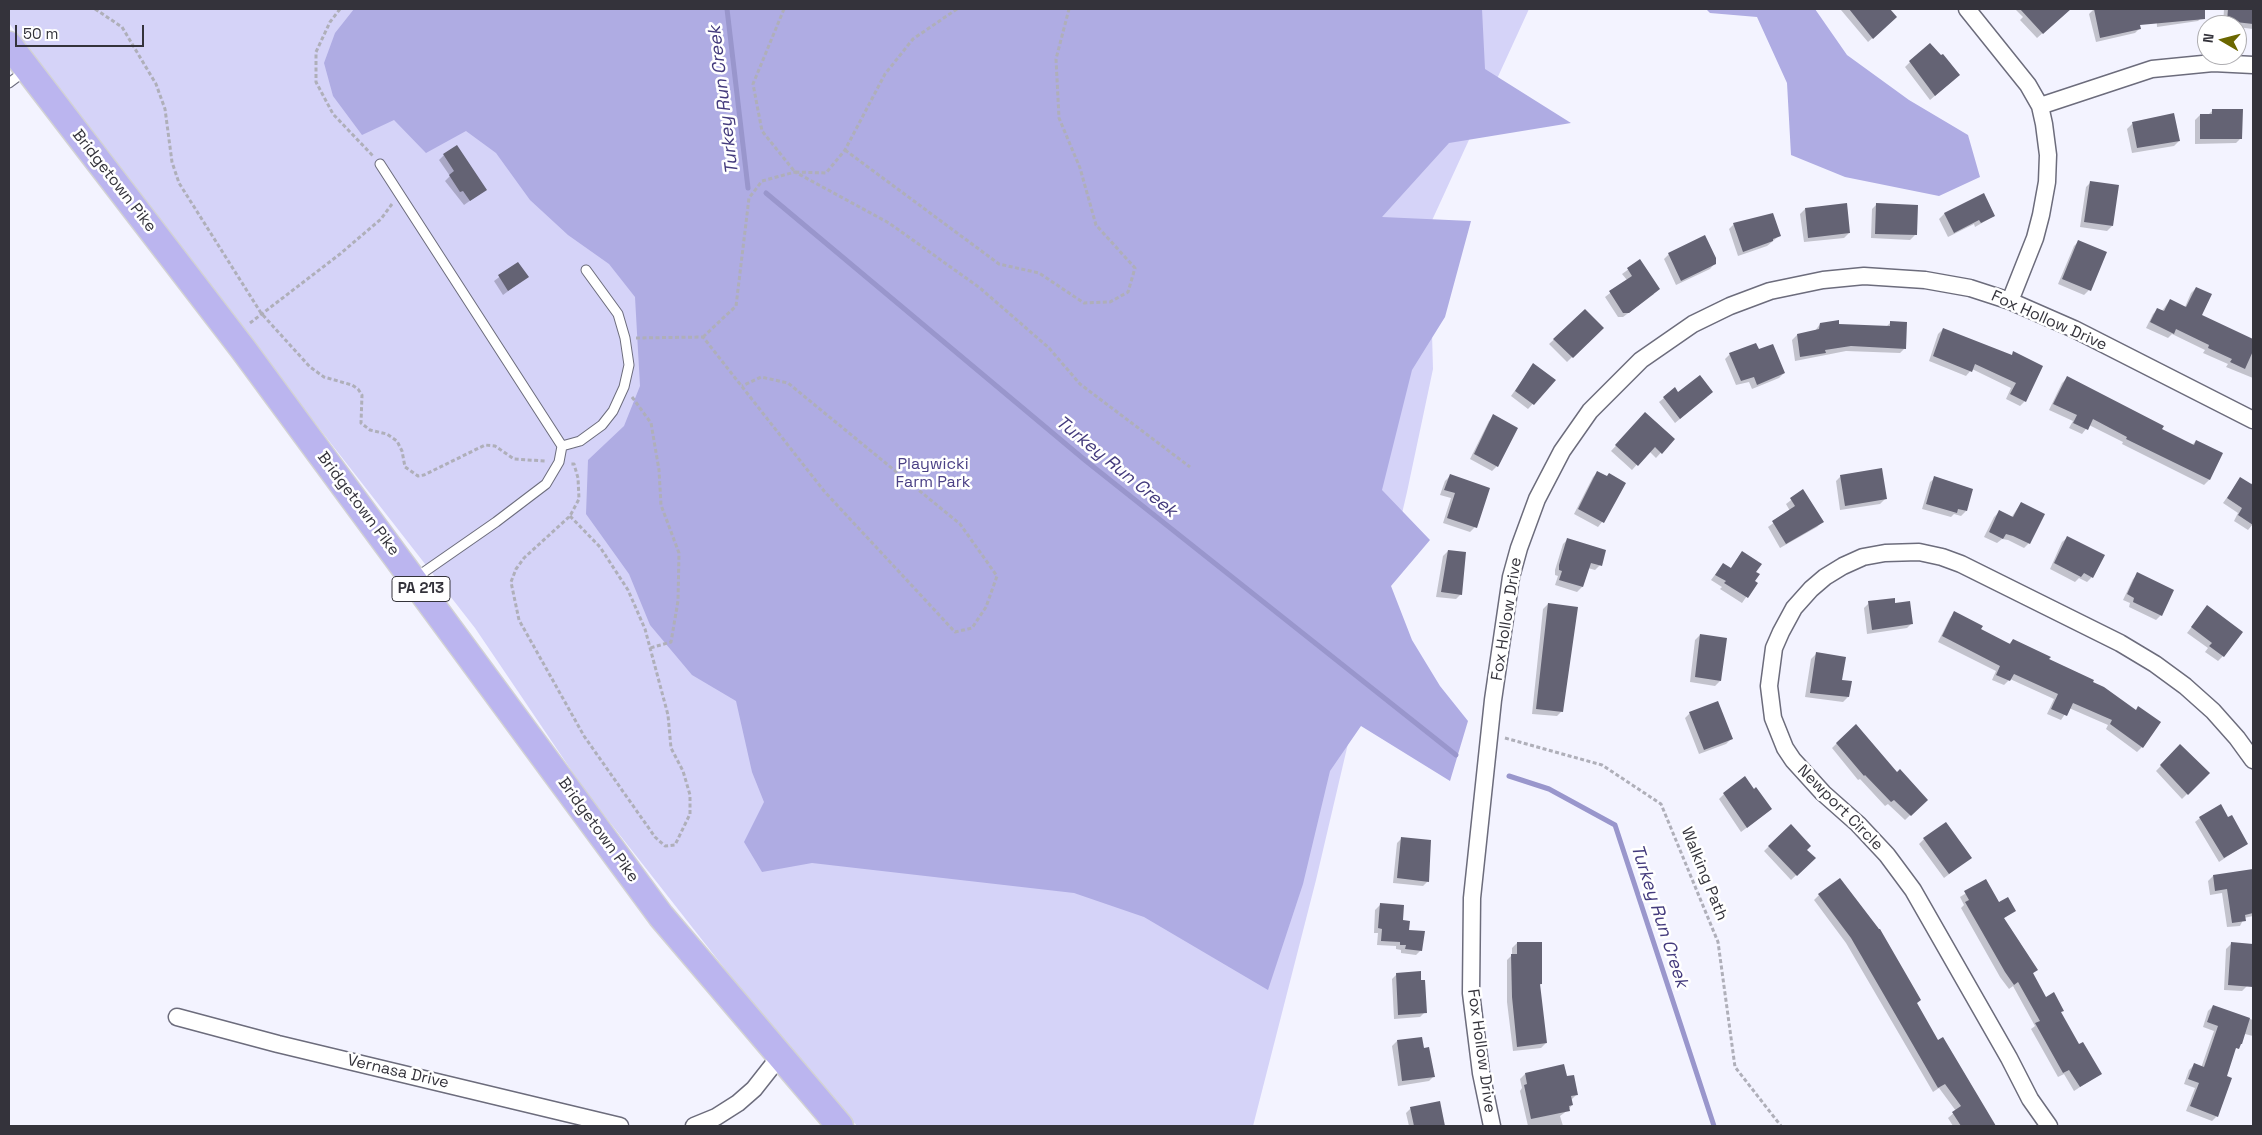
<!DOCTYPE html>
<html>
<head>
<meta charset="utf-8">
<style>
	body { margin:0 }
	#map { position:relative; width:2262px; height:1135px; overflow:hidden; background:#f3f3ff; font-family:"Space Grotesk",sans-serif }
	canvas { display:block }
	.frame { position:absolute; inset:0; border:10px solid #34333b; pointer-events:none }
	.north { position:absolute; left:2197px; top:15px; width:50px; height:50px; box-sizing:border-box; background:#fff; border:1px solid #aeadb1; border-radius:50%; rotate:278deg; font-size:14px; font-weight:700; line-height:20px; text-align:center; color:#34333b }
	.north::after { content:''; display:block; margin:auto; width:18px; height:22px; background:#6b6700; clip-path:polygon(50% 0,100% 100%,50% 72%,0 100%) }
	.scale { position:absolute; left:15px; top:25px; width:129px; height:22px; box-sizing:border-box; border:2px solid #34333b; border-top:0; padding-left:6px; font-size:15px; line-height:18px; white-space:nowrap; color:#34333b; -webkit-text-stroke:4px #fff; paint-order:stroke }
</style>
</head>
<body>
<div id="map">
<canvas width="2262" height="1135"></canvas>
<div class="frame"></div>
<div class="north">N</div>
<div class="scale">50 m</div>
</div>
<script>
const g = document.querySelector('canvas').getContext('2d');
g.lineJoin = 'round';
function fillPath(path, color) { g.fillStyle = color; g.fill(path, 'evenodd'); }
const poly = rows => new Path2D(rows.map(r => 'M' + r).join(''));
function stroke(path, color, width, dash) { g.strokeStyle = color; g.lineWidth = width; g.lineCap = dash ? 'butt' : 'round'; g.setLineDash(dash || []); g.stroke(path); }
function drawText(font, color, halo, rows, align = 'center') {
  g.font = font + ' "Space Grotesk",sans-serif'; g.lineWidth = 5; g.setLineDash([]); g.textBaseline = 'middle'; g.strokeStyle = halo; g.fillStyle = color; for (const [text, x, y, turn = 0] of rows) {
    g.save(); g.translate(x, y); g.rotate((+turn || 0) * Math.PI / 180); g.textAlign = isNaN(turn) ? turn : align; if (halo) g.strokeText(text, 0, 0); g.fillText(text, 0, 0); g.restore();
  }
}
const green = poly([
	[9,9,1529,9,1429,227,1433,369,1407,492,1316,880,1253,1126,857,1126,776,1034,586,792,475,628,84,127,9,23]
]);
const forest = poly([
	[354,9,1482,9,1485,69,1571,123,1449,143,1382,217,1471,221,1445,317,1412,370,1382,490,1430,540,1391,586,1412,640,1440,686,1468,721,1450,781,1361,726,1330,771,1303,884,1268,990,1144,917,1074,893,812,863,762,872,744,842,764,802,752,772,736,701,692,675,650,625,629,574,586,514,588,460,624,426,640,386,635,297,609,264,568,235,530,200,496,153,466,131,426,153,394,120,362,135,333,96,324,63,335,33],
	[1706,9,1815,9,1847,55,1909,100,1968,135,1980,177,1939,196,1845,177,1791,155,1787,83,1757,17,1710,13]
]);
const shadow = poly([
	[1842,9,1888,9,1896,17,1868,42,1841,10],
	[2015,9,2057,9,2063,15,2037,38,2020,20,2023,17],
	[2094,9,2136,9,2140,28,2135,33,2096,42,2089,14],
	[2156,9,2203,9,2203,16,2198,21,2157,27],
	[2224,9,2253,9,2253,29,2237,27,2237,25,2223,25],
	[1910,62,1954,80,1930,100,1905,67],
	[2213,110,2241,138,2236,143,2195,144,2195,120,2200,115,2208,115],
	[2132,124,2179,141,2174,146,2132,153,2127,129],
	[444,155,485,190,464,205,445,181,450,176,439,160],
	[2091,182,2112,226,2107,231,2080,227,2086,187],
	[1983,194,1994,216,1975,227,1974,224,1948,237,1939,219,1944,214],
	[1877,204,1915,235,1910,240,1871,238,1872,209],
	[1805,209,1849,233,1844,238,1804,242,1800,214],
	[1734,224,1779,236,1767,246,1738,256,1729,229],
	[1705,237,1715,263,1710,269,1676,285,1664,259,1669,254],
	[2079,241,2089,290,2084,295,2058,284,2074,246],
	[1640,261,1654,294,1623,317,1618,317,1605,297,1627,280,1622,274],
	[518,263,527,277,503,295,494,281],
	[2196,288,2200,315,2253,340,2253,378,2226,367,2228,364,2203,353,2205,350,2172,334,2168,338,2146,328,2153,314,2158,309,2162,311,2170,300,2185,307,2191,293],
	[1585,311,1602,328,1567,362,1549,344],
	[1891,322,1905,348,1900,353,1846,351,1795,361,1792,340,1797,335,1815,331,1820,324,1886,327],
	[1943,329,2011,356,2014,353,2025,401,2020,406,2006,399,2011,388,1972,369,1966,376,1929,361,1938,334],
	[1758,351,1784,373,1779,378,1752,389,1749,382,1736,385,1725,359,1730,354],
	[1533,365,1554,381,1528,409,1511,396],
	[2067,378,2160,430,2192,445,2196,441,2222,453,2209,480,2204,485,2122,444,2123,442,2089,425,2082,434,2069,428,2073,421,2049,410,2062,383],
	[1678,393,1707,397,1675,423,1659,402,1664,398],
	[1494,416,1497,466,1492,471,1470,459,1489,421],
	[1641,419,1673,439,1656,458,1649,451,1632,470,1611,451],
	[1598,472,1602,522,1598,527,1574,514,1593,477],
	[1450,476,1475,527,1470,532,1443,523,1451,498,1440,495,1445,481],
	[1841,476,1885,499,1880,504,1840,510,1836,481],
	[1935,478,1966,511,1961,516,1954,514,1951,517,1922,509,1930,482],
	[2241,478,2250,485,2253,482,2253,524,2248,530,2234,521,2238,513,2223,503],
	[1803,491,1822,522,1817,527,1780,548,1768,527,1790,511,1786,504],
	[2021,503,2029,543,2024,548,2008,540,2002,539,1997,543,1984,537,1994,517,1999,512,2011,518],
	[2067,538,2092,577,2087,582,2079,578,2075,582,2050,569,2062,542],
	[1568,539,1600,565,1595,570,1588,568,1582,587,1577,592,1555,585,1558,576,1555,575,1555,570,1563,544],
	[1448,551,1461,594,1456,599,1436,597,1443,556],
	[1742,552,1755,572,1753,581,1756,583,1742,603,1720,589,1722,587,1711,580,1723,564,1730,569],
	[2138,574,2161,615,2156,620,2129,607,2130,603,2123,600,2133,579],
	[1869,603,1894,604,1912,623,1907,628,1867,634,1864,608],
	[1548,604,1562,711,1557,716,1532,714,1543,609],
	[2207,607,2223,656,2218,661,2205,652,2208,648,2187,633],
	[1955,613,1980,630,2009,644,2013,640,2091,682,2142,747,2137,752,2106,729,2108,725,2069,708,2061,720,2047,714,2054,699,2010,679,2004,685,1992,680,1996,671,1938,642,1950,618],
	[1700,635,1720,681,1715,686,1690,682,1695,640],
	[1816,654,1841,681,1848,697,1843,702,1805,697,1811,659],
	[1690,713,1731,739,1726,744,1699,754,1685,718],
	[1837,743,1897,774,1926,800,1905,820,1888,804,1885,806,1860,779,1858,780,1832,748],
	[2180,746,2208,773,2182,799,2156,771],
	[1724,794,1766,813,1741,832,1719,799],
	[2200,818,2228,819,2246,844,2219,862,2195,822],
	[1790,826,1805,850,1814,858,1791,880,1764,851],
	[1402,838,1428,881,1423,886,1393,883,1397,843],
	[1924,839,1965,862,1944,878,1919,844],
	[2253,870,2253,916,2244,918,2240,926,2227,927,2222,893,2210,895,2208,881,2213,876],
	[1985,881,1998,904,2014,911,2003,919,2037,970,2032,974,2046,998,2060,1013,2078,1046,2100,1074,2074,1091,2064,1074,2058,1077,2031,1029,2035,1026,2013,986,2009,989,2000,977,1961,908,1964,905,1960,897],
	[1819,895,1916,1003,1937,1042,1942,1039,1995,1126,1953,1126,1948,1118,1956,1111,1939,1088,1933,1092,1846,943,1814,900],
	[1380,905,1402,921,1421,950,1416,955,1401,953,1401,950,1396,949,1396,946,1377,945,1378,933,1374,933,1375,910],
	[1517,943,1541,984,1539,986,1546,1043,1541,1048,1513,1051,1507,1002,1507,960,1512,955,1512,948],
	[2231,944,2253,946,2253,979,2248,979,2247,986,2242,991,2224,990,2226,949],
	[1397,974,1425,1012,1420,1017,1394,1019,1392,979],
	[2213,1006,2253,1020,2253,1036,2233,1031,2217,1116,2212,1121,2186,1111,2195,1088,2184,1084,2189,1070,2194,1065,2201,1068,2214,1031,2203,1027,2208,1011],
	[1397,1041,1423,1050,1434,1076,1429,1081,1398,1086,1392,1046],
	[1525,1074,1566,1078,1577,1094,1571,1100,1572,1105,1568,1110,1560,1116,1563,1126,1528,1126,1520,1091,1522,1088,1520,1079],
	[1439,1102,1444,1126,1409,1126,1406,1113,1411,1108]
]);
const stream = poly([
	[727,9,748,188],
	[766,193,1086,461,1456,755],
	[1509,776,1549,789,1615,825,1714,1126]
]);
const building = poly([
	[1849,9,1890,9,1897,17,1873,39],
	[2020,9,2071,9,2043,34],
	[2094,9,2205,9,2205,19,2140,25,2141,29,2100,38],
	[2228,9,2253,9,2253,24,2227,21],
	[1930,43,1941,55,1943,54,1960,75,1935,96,1909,61],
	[2212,109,2243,109,2242,139,2200,139,2200,114,2212,114],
	[2174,113,2180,141,2137,148,2132,122],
	[457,145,487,190,470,201,463,191,460,192,449,175,454,171,443,154],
	[2090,181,2119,185,2113,226,2084,222],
	[1984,193,1995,216,1981,223,1979,220,1954,233,1944,213],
	[1847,203,1850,233,1808,238,1805,208],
	[1876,203,1918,205,1917,235,1875,234],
	[1773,213,1781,236,1773,239,1773,241,1743,252,1733,223],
	[1705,235,1716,258,1716,264,1681,281,1668,253],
	[2078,240,2107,252,2091,291,2062,279],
	[1640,259,1660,289,1629,313,1623,313,1609,291,1632,276,1627,268],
	[518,262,529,277,508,291,498,275],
	[2196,287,2212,294,2202,315,2253,339,2253,351,2245,369,2230,362,2232,359,2208,348,2209,345,2176,329,2174,334,2150,322,2157,308,2164,311,2170,299,2186,307],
	[1585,309,1604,328,1573,358,1553,339],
	[1839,320,1839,324,1890,326,1890,321,1907,322,1906,349,1851,346,1825,350,1826,353,1800,357,1797,334,1819,329,1820,323],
	[1943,328,2012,355,2013,351,2043,366,2026,402,2010,394,2016,383,1975,364,1972,372,1933,356],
	[1756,343,1759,349,1773,344,1785,373,1757,385,1754,377,1741,381,1729,353],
	[1533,363,1556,380,1534,405,1515,391],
	[1700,375,1713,392,1680,419,1663,397,1675,387,1678,392],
	[2067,376,2164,426,2162,429,2194,445,2196,440,2223,453,2210,480,2126,439,2127,437,2093,419,2088,430,2073,423,2077,415,2053,404],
	[1645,412,1675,439,1662,454,1655,447,1638,466,1615,445],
	[1493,414,1518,428,1498,467,1474,454],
	[1882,468,1887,499,1845,506,1840,475],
	[1597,471,1607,476,1609,473,1626,483,1604,523,1578,509],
	[1450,474,1490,488,1477,528,1447,518,1455,493,1444,490],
	[1934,476,1973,489,1967,511,1958,509,1957,513,1926,504],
	[2240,477,2253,485,2253,525,2238,515,2242,508,2227,498],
	[1803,489,1824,522,1786,544,1772,521,1795,506,1790,498],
	[2021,502,2045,514,2030,544,2013,536,2006,534,2003,539,1989,532,1999,510,2013,517],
	[2067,536,2105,555,2093,578,2084,573,2081,577,2054,563],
	[1567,538,1606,550,1602,566,1591,563,1583,587,1559,580,1562,571,1559,570,1559,565],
	[1448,550,1466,552,1462,595,1441,592],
	[1742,551,1762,564,1756,572,1760,574,1755,581,1758,583,1748,598,1724,583,1726,581,1715,575,1723,563,1731,568],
	[2137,572,2174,590,2162,616,2133,602,2134,598,2127,594],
	[1895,598,1895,603,1910,601,1913,624,1872,630,1868,601],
	[1548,603,1578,607,1563,712,1536,709],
	[2207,605,2243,632,2224,657,2209,646,2212,643,2191,627],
	[1954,611,1983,626,1981,629,2010,644,2013,639,2051,657,2049,659,2094,680,2093,682,2104,687,2136,710,2138,706,2161,722,2143,748,2110,724,2112,720,2073,703,2067,716,2051,709,2058,694,2014,674,2010,681,1996,675,2000,666,1942,636],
	[1700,634,1727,638,1721,681,1695,677],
	[1816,652,1846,657,1842,680,1852,681,1849,697,1810,693],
	[1718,701,1733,739,1704,750,1689,712],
	[1856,724,1897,772,1900,769,1928,800,1911,816,1894,800,1891,802,1865,775,1864,776,1836,743],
	[2180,744,2210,773,2188,795,2160,765],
	[1745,776,1754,789,1756,787,1772,809,1747,828,1723,793],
	[2221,804,2228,817,2232,815,2248,844,2224,858,2199,817],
	[1946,822,1972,858,1949,874,1923,838],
	[1791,824,1811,846,1807,850,1816,858,1797,876,1768,846],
	[1401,837,1431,840,1429,882,1397,878],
	[2253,869,2253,913,2245,915,2246,921,2232,923,2227,889,2215,891,2213,875],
	[1840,878,1879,929,1880,929,1921,1000,1917,1003,1938,1040,1943,1037,1996,1126,1961,1126,1952,1112,1961,1106,1945,1084,1938,1088,1851,938,1818,894],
	[1986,879,1999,902,2008,897,2016,911,2004,918,2038,970,2033,973,2046,997,2054,992,2064,1011,2061,1012,2079,1044,2083,1042,2102,1074,2080,1087,2069,1070,2063,1073,2035,1023,2040,1021,2018,982,2014,985,2005,972,1965,902,1969,900,1964,891],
	[1380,903,1404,905,1403,920,1410,921,1409,930,1425,931,1422,951,1405,949,1406,945,1400,945,1400,942,1381,941,1382,929,1378,928],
	[1517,942,1542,942,1542,984,1540,984,1547,1043,1517,1047,1512,997,1511,954,1517,954],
	[2231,942,2253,944,2253,987,2228,985],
	[1421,971,1421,980,1425,980,1427,1013,1398,1015,1396,973],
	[2213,1005,2250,1018,2242,1044,2241,1044,2239,1049,2236,1048,2227,1076,2232,1078,2218,1117,2190,1106,2199,1083,2188,1079,2194,1063,2204,1067,2218,1026,2207,1022],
	[1422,1037,1424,1048,1429,1047,1435,1077,1402,1081,1397,1040],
	[1564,1064,1567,1076,1574,1075,1578,1095,1571,1096,1573,1105,1569,1106,1570,1111,1531,1119,1524,1085,1527,1084,1525,1073],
	[1440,1101,1445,1126,1414,1126,1410,1107]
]);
const path = poly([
	[95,9,122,27,156,84,165,109,172,162,179,183,261,313,310,367,324,377,352,385,358,389,362,395,361,423,370,430,387,434,397,441,402,451,405,467,418,476,424,475,485,445,495,446,514,459,545,461],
	[340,9,330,22,316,52,316,82,333,114,373,156],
	[784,9,753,84,762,131,795,172,826,173,845,150,885,74,913,39,957,9],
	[845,150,999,264,1039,273,1084,303,1110,302,1128,292,1135,268,1096,225,1080,168,1059,118,1056,59,1069,9],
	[250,323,340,254,381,219,392,204],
	[703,337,736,306,749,198,762,181,795,172,889,223,980,288,1049,348,1080,384,1190,467],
	[636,338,703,337,824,491,955,632,972,628,986,607,997,576,960,524,788,383,761,377,742,386],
	[632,397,651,423,659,470,661,505,679,553,678,601,671,642,650,648],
	[570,516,600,547,628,590,645,629,668,715,671,748,683,771,690,795,690,814,675,845,665,846,655,837,584,736,519,620,511,582,516,569,524,558,570,516,579,499,578,478,574,464,571,464],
	[1505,738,1602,765,1661,804,1718,942,1735,1067,1781,1126]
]);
const lane = poly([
	[9,83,25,71],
	[380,164,562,446,559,462,546,484,496,522,414,579],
	[562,446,580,441,602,425,613,411,624,387,629,365,625,338,618,314,586,270]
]);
const street = poly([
	[1967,9,2028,85,2040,106,2044,124,2048,155,2047,182,2041,215,2035,238,2010,301],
	[2040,106,2152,69,2213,63,2253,65],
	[177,1017,278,1044,620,1126],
	[694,1126,716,1117,738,1103,754,1089,780,1056],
	[1492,1126,1481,1073,1471,993,1472,898,1493,700,1511,577,1519,548,1537,499,1562,451,1590,411,1641,360,1693,324,1730,306,1770,291,1823,280,1864,276,1925,280,1970,288,2010,301,2074,329,2253,420],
	[2049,1126,2030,1099,2009,1058,1913,890,1887,855,1858,824,1823,793,1793,760,1785,748,1773,718,1769,686,1774,648,1781,632,1794,608,1811,589,1825,577,1843,566,1863,557,1885,553,1919,552,1942,557,1961,564,2120,643,2155,664,2185,686,2213,711,2237,738,2253,760]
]);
const primary = poly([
	[9,45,243,349,661,916,840,1126]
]);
const shields = [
	[421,589,58]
];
const shieldNames = [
	["PA 213",421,589]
];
const streetNames = [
	["Bridgetown Pike",114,181,52],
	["Fox Hollow Drive",2049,321,24],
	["Bridgetown Pike",358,504,53],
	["Fox Hollow Drive",1507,619,-81],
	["Newport Circle",1840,808,45],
	["Bridgetown Pike",598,830,54],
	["Walking Path",1704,874,68],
	["Fox Hollow Drive",1481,1051,82],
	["Vernasa Drive",398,1072,13]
];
const parkNames = [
	["Playwicki",933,465],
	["Farm Park",933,483]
];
const waterNames = [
	["Turkey Run Creek",724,100,-97],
	["Turkey Run Creek",1116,467,39],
	["Turkey Run Creek",1659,916,72]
];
fillPath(green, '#d5d3f8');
fillPath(forest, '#aface3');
fillPath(shadow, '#0003');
stroke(stream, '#9996cc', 5);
fillPath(building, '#646374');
stroke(lane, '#6c6c7c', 11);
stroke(street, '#6c6c7c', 19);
stroke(primary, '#d2d2d4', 29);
stroke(path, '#afafb9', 3, [4, 2.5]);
stroke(lane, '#fff', 9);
stroke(street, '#fff', 16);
stroke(primary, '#bbb5ef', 26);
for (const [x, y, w] of shields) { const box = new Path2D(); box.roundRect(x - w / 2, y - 12.5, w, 25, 4); g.fillStyle = '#fff'; g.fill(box); stroke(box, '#34333b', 1); }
drawText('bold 15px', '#34333b', null, shieldNames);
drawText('16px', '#34333b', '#fff', streetNames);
drawText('16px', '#4b4185', '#fff', parkNames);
drawText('italic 18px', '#433a7c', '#fff', waterNames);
</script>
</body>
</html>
